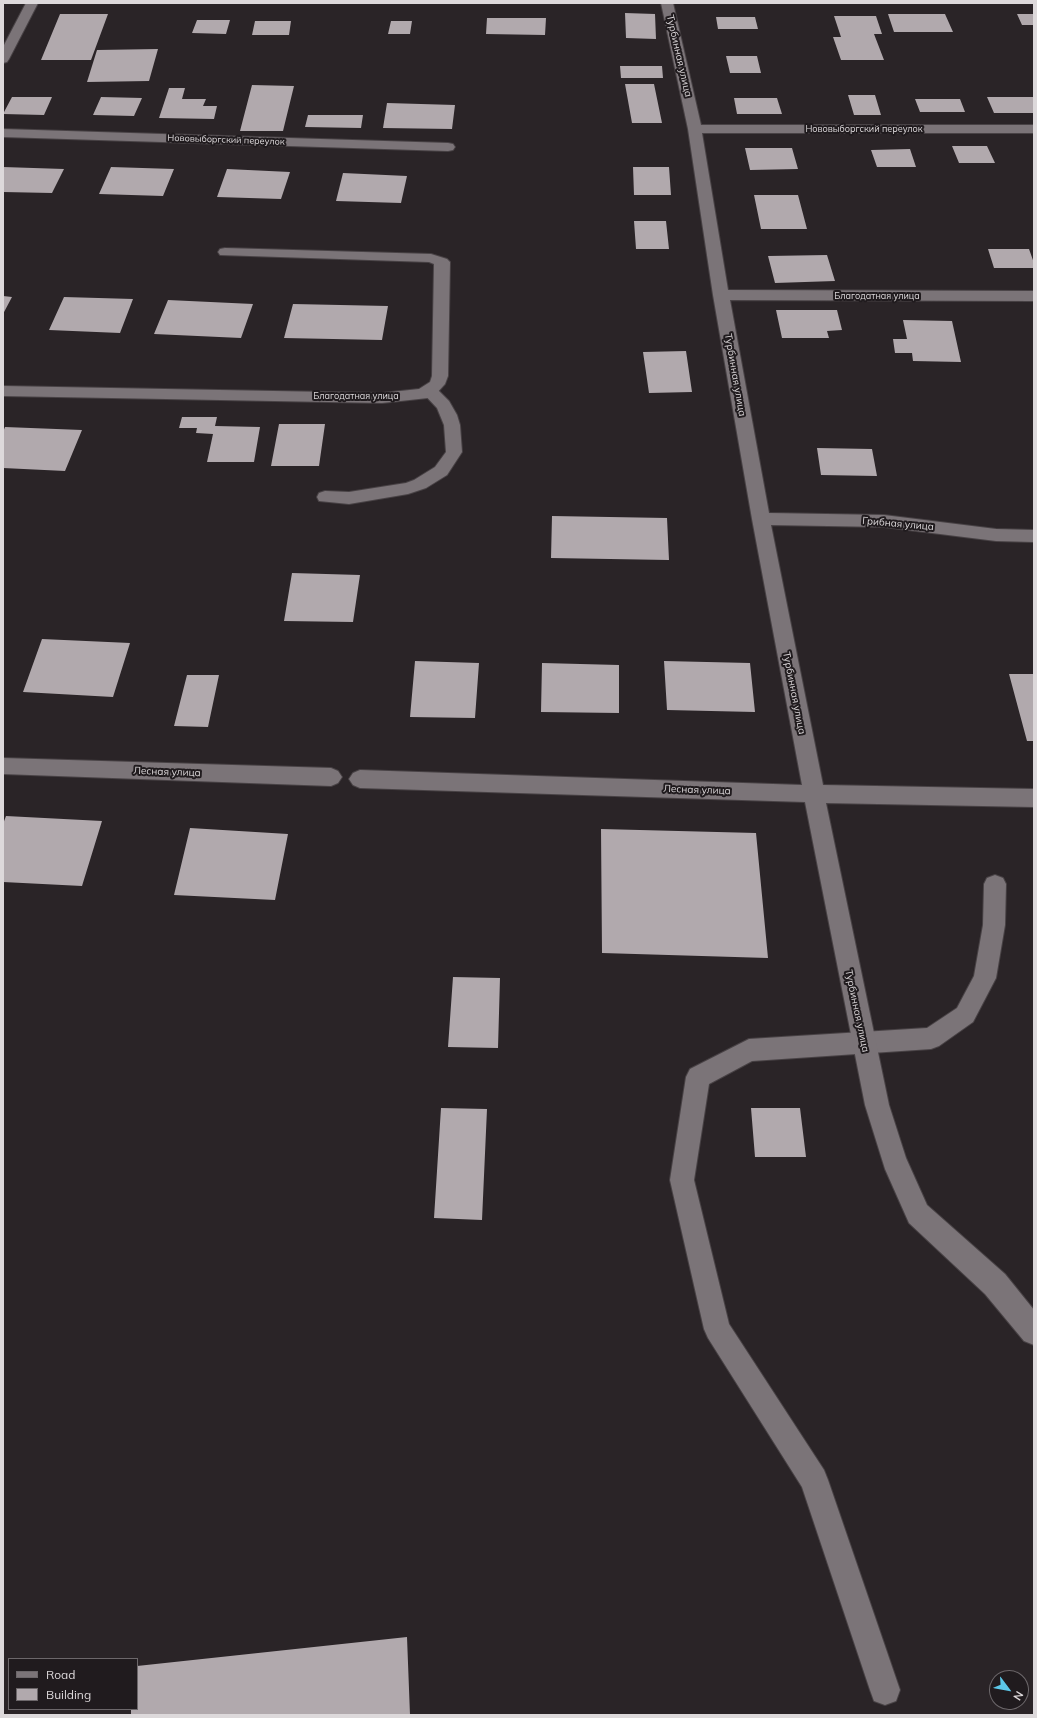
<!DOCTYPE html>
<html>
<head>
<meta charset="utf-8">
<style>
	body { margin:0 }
	#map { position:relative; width:1037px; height:1718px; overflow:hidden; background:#2a2427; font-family:Mulish,sans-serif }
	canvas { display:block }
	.frame { position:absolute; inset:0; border:4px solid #ddd9db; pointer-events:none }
	.legend { position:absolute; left:8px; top:1658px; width:130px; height:52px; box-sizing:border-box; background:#201b1e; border:1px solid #6c676a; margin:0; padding:5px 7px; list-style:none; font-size:12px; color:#ddd9db }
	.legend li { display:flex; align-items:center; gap:8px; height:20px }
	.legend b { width:20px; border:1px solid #6c676a }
	.north { position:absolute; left:989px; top:1670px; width:40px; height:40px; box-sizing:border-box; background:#201b1e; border:1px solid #6c676a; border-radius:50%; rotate:122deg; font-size:11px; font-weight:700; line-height:16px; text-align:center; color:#ddd9db }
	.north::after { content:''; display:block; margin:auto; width:14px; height:18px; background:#5cc7e8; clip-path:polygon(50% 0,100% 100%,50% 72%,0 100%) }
</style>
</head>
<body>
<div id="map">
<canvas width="1037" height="1718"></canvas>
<div class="frame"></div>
<ul class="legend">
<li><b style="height:5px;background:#7b7478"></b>Road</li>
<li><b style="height:11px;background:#b1a9ad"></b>Building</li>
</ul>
<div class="north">N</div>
</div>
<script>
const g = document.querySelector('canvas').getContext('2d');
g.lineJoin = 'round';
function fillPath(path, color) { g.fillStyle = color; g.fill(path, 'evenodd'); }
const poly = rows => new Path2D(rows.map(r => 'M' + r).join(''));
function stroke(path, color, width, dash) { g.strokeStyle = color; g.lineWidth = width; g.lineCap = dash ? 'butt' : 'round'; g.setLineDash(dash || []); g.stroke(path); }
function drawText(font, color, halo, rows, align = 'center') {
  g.font = font + ' Mulish,sans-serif'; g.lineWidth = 4; g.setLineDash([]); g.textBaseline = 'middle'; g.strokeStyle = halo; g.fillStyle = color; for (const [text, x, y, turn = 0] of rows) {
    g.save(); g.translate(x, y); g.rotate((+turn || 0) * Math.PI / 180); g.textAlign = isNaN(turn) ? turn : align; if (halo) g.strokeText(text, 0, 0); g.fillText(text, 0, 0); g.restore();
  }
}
const building = poly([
	[625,13,655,14,656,39,626,38],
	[60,14,108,14,91,60,41,60],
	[888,14,945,14,953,32,894,32],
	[1017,14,1034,14,1034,25,1022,25],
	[834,16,876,16,882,34,874,34,884,60,841,60,833,37,841,37],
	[716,17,755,17,758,29,718,29],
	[487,18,546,18,545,35,486,34],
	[197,20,230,20,226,34,192,33],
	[255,21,291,21,289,35,252,35],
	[391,21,412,21,410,34,388,34],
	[158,49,149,81,87,82,97,50],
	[726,56,757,56,761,73,730,73],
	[620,66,662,66,663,78,621,78],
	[625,84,654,84,662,123,632,123],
	[252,85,294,86,283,131,240,131],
	[169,88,185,88,182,99,206,99,203,106,217,106,214,119,159,118],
	[848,95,875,95,881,115,854,115],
	[12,97,52,97,44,115,3,114],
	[101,97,142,98,134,116,93,115],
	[987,97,1034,97,1034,113,994,113],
	[734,98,777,98,782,114,737,114],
	[915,99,960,99,965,112,920,112],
	[387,103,455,105,452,129,383,128],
	[308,115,363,115,361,128,305,127],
	[952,146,987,146,995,163,959,163],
	[745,148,792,148,798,169,750,170],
	[910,149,916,167,877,167,871,150],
	[3,167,64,169,52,193,3,192],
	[111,167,174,169,163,196,99,194],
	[633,167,669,167,671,195,634,195],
	[227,169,290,172,281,199,217,197],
	[343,173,407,176,401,203,336,201],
	[754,195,798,195,807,229,761,229],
	[634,221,666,221,669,249,636,249],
	[988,249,1029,249,1034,263,1034,268,994,268],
	[827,255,835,281,775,283,768,256],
	[3,296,12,297,3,314],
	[64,297,133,299,120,333,49,330],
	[168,300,253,304,241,338,154,334],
	[293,304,388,306,382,340,284,338],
	[776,310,837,310,842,330,827,331,829,338,782,338],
	[903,320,952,321,961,362,913,361,912,353,895,353,893,339,907,339],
	[686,351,692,392,649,393,643,352],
	[182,417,217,417,215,426,260,427,254,462,207,462,213,434,196,433,197,428,179,428],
	[279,424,325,424,319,466,271,466],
	[5,427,82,430,65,471,3,468,3,432],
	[817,448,872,449,877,476,821,475],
	[552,516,667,518,669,560,551,558],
	[292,573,360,575,353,622,284,621],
	[42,639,130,643,113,697,23,692],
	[415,661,479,663,475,718,410,717],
	[664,661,750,663,755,712,667,710],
	[542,663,619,665,619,713,541,712],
	[1009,674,1034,674,1034,741,1027,741],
	[187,675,219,675,208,727,174,726],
	[6,816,102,821,82,886,3,882,3,824],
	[190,828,288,834,275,900,174,895],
	[601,829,756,833,768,958,602,953],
	[453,977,500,978,498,1048,448,1047],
	[441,1108,487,1109,482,1220,434,1218],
	[751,1108,800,1108,806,1157,755,1157],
	[407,1637,410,1715,131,1715,131,1709,137,1709,137,1666]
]);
const service = poly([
	[429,386,435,387,449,401,457,415,460,425,462,452,447,475,426,488,408,494,349,504,319,501,317,497,319,493,325,491,349,492,406,483,414,480,435,467,446,452,444,425,437,408,421,391,423,387,429,386],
	[995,875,1003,878,1006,884,1005,925,996,978,973,1022,939,1046,931,1049,752,1061,709,1084,694,1180,729,1324,824,1470,828,1480,900,1690,896,1701,885,1705,874,1701,870,1690,802,1487,708,1338,704,1329,670,1180,686,1077,690,1069,749,1039,927,1028,957,1008,974,976,983,925,984,884,987,878,995,875]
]);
const minor = poly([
	[26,3,38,3,9,59,7,62,3,63,3,47,26,3],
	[661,3,673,3,701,125,1034,125,1034,133,702,133,728,290,1034,291,1034,301,730,300,769,513,884,515,996,529,1034,530,1034,542,996,541,884,527,771,525,823,785,1034,789,1034,807,826,803,889,1105,906,1158,927,1205,1005,1274,1034,1310,1034,1345,1024,1341,985,1294,909,1223,885,1169,865,1105,805,802,360,788,353,785,349,779,353,773,360,770,802,785,752,519,713,295,688,129,661,3],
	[3,129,448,143,453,144,455,147,453,150,448,151,3,137,3,129],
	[225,248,431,254,447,259,450,262,448,376,445,384,435,395,428,398,382,403,3,396,3,386,382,393,419,389,430,382,432,376,434,264,429,262,220,255,218,252,220,249,225,248],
	[3,758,331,768,338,771,342,777,338,783,331,786,3,774,3,758]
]);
const farStreetnames = [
	["Нововыборгский переулок",864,129],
	["Нововыборгский переулок",226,140,2],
	["Благодатная улица",877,296],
	["Благодатная улица",356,396]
];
const streetNames = [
	["Турбинная улица",679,56,77],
	["Турбинная улица",735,375,80],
	["Грибная улица",898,524,5],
	["Турбинная улица",794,693,79],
	["Лесная улица",167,772,2],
	["Лесная улица",697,790,2],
	["Турбинная улица",857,1011,78]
];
fillPath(building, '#b1a9ad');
stroke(service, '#484245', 2);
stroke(minor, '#484245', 2);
fillPath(service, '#7b7478');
fillPath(minor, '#7b7478');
drawText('9px', '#ddd9db', '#201b1e', farStreetnames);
drawText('10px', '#ddd9db', '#201b1e', streetNames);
</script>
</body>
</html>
